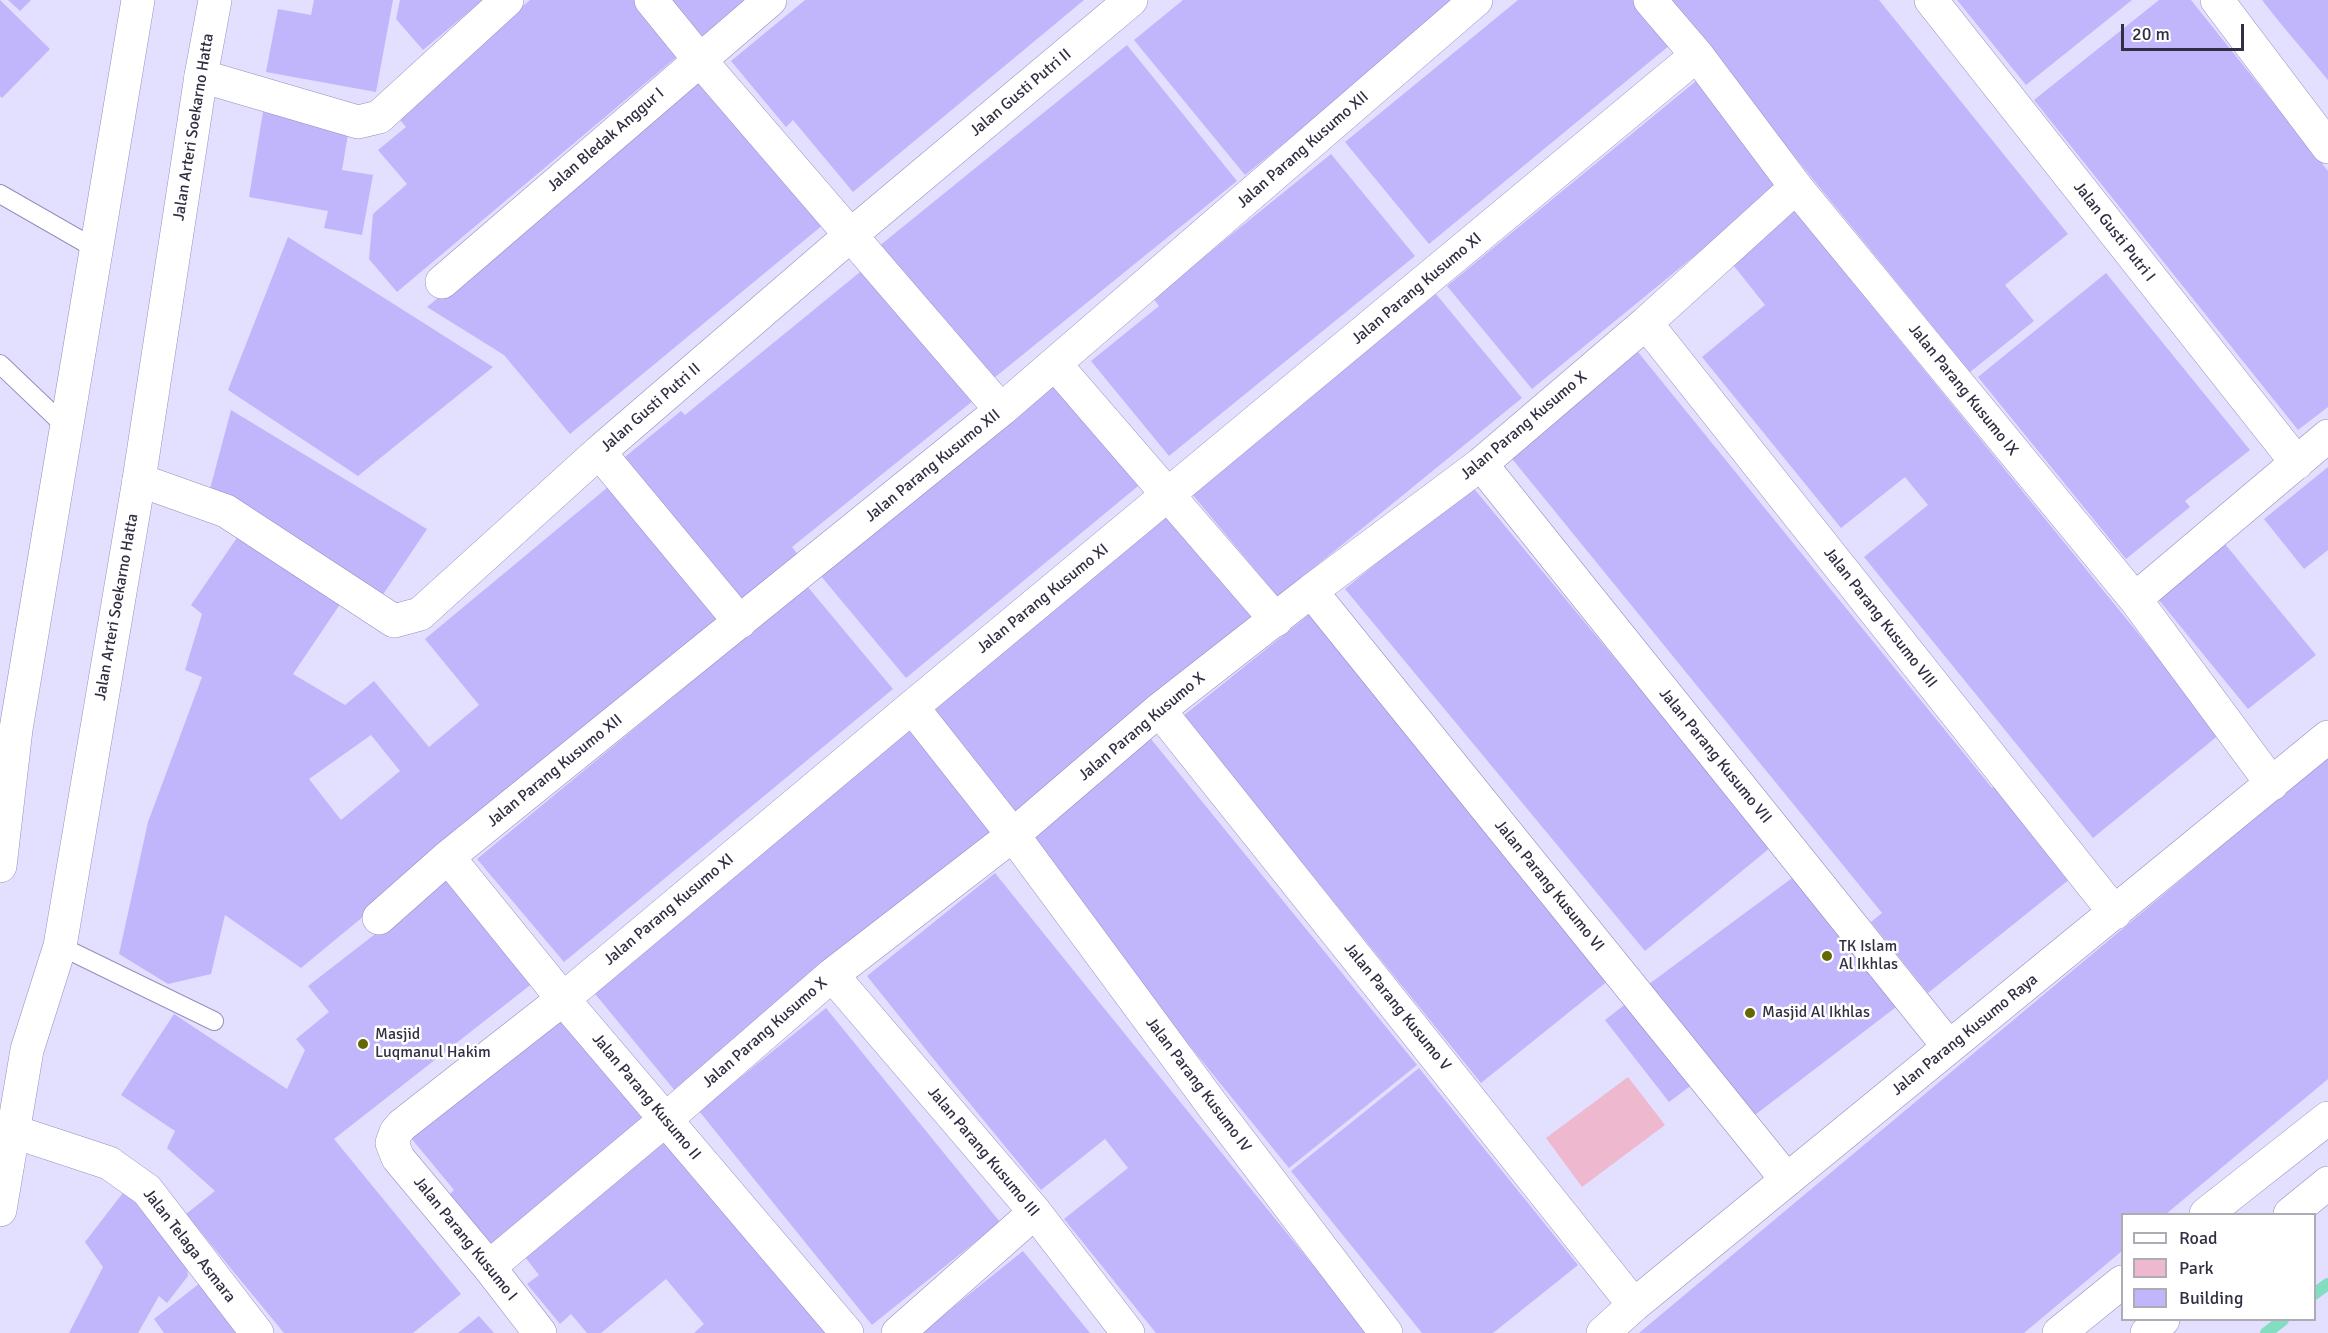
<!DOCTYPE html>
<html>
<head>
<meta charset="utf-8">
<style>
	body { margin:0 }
	#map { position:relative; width:2328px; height:1333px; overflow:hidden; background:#e3dffe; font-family:Signika,sans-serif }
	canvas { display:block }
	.legend { position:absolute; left:2121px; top:1213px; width:195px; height:108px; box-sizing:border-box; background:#fff; border:2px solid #adacb4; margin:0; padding:8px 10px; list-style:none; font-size:18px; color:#322f43 }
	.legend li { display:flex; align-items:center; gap:12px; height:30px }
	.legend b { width:30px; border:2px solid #adacb4 }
	.scale { position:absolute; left:2121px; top:24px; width:123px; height:27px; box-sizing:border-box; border:3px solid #322f43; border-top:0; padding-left:8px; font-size:18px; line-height:21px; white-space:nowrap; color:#322f43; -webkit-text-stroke:4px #fff; paint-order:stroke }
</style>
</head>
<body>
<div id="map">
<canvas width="2328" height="1333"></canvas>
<ul class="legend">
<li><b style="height:8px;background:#fff"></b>Road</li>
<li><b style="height:16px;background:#eeb8cf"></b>Park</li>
<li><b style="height:16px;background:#c1b6fc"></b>Building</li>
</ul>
<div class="scale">20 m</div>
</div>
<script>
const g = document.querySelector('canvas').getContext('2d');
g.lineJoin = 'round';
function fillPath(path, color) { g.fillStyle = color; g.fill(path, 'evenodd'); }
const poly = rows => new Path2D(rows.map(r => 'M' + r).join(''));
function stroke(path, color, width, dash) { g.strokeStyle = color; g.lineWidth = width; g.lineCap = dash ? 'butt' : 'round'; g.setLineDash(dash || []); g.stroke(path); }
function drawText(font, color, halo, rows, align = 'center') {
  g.font = font + ' Signika,sans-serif'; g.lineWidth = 5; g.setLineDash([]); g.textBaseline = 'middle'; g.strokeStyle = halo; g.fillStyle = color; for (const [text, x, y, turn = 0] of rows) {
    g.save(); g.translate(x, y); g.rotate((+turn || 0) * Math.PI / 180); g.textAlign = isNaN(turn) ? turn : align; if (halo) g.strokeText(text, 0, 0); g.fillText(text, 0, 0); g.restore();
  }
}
const green = poly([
	[1628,1077,1665,1125,1582,1187,1546,1138]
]);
const stream = poly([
	[2314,1294,2328,1284],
	[2266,1333,2283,1320]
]);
const building = poly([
	[0,0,50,49,2,98,0,96],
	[8,0,31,0,20,11],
	[314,0,393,0,376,92,266,72,278,9,311,15],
	[400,0,483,0,423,50,396,19],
	[530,0,645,0,686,49,397,292,369,259,373,214,407,184,378,150,406,127,395,114],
	[671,0,752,0,705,40],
	[805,0,1084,0,853,192,793,120,786,127,731,61],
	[1183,0,1461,0,1245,175,1134,40],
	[1518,0,1644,0,1676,40,1429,244,1345,142],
	[1667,0,1879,0,2068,234,2005,285,2034,321,1970,372],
	[1957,0,2132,0,2026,85],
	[2159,0,2191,0,2328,171,2328,407,2298,430,2034,100],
	[2262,0,2328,0,2328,80,2281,24],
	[1127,45,1237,181,994,378,941,314,936,318,878,247],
	[703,78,824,224,570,434,504,355,427,307],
	[1696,81,1781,185,1532,389,1447,286],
	[263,112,349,128,342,170,373,175,362,235,324,228,328,211,249,197],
	[1331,154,1415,256,1169,456,1091,361,1159,306,1153,298],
	[1793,209,2220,734,2093,838,1864,557,1928,505,1905,477,1841,528,1702,357,1765,305,1730,261],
	[288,237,493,367,358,476,228,390],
	[865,268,974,400,792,547,800,557,739,607,620,461,681,411,685,415],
	[2106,273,2250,450,2185,501,2190,507,2126,559,1978,377],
	[1436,294,1522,398,1278,597,1192,494],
	[1638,352,1992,788,2001,781,2076,874,1928,993,1871,922,1882,913,1509,455],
	[1062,373,1149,477,906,678,820,575],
	[231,410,427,529,382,596,210,489],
	[2328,467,2328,550,2304,569,2264,519],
	[614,482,726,617,301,968,225,915,211,974,168,984,119,954,148,822,202,677,185,670,202,614,191,605,245,526,347,594,293,674,345,705,374,681,429,747,479,705,425,639],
	[371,735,400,771,341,820,309,779],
	[1471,485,1771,847,1645,951,1345,589],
	[1175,510,1260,613,1008,819,923,716],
	[2225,544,2316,655,2248,709,2158,599],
	[807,586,893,689,564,962,477,859],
	[1311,613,1609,980,1481,1083,1183,716],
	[914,724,999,827,676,1092,591,989],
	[1151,739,1417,1065,1289,1168,1024,842],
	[2328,757,2328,1079,2166,1214,2122,1214,2122,1251,2024,1333,1639,1333],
	[454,873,538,979,334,1139,461,1294,413,1333,284,1333,186,1214,215,1191,167,1148,175,1131,121,1095,174,1014,287,1089,305,1050,296,1039,329,1012,308,986],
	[995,873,1099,1002,1368,1333,1156,1333,1064,1219,1128,1168,1105,1139,1041,1190,948,1077,867,976],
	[1799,873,1900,1004,1747,1121,1645,987],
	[1632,999,1697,1081,1669,1102,1605,1020],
	[569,1008,655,1113,491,1247,448,1196,454,1190,411,1138],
	[826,1008,1000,1222,872,1325,699,1111],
	[1419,1068,1578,1265,1493,1333,1422,1333,1291,1171],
	[672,1136,835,1333,694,1333,704,1324,666,1279,601,1333,587,1333,571,1314,560,1324,527,1284,539,1275,525,1257],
	[129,1185,186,1260,188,1276,167,1303,159,1296,138,1333,69,1333,103,1267,85,1242],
	[1023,1251,1090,1333,921,1333],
	[200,1283,241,1333,164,1333,154,1319],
	[479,1316,494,1333,458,1333]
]);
const service = poly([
	[0,194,96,249],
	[0,364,66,427],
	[60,946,214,1021]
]);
const minor = poly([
	[651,0,699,59,1001,410],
	[1650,0,1697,55,1796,187,2135,599,2272,784],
	[1931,0,2297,463],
	[2217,0,2328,147],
	[201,76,358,122,379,117,507,0],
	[442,282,770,0],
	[1646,323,2115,913],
	[1055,364,1276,620],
	[599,452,740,622],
	[1481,464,1949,1047],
	[139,480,226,511,394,621,420,614,599,452,852,234,1131,0],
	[1311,591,1787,1180],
	[2135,599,2328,436],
	[912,707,1013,835,1213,1106,1386,1333],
	[1159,710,1634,1305],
	[448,857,563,999,847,1333],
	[379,918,448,857,1001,410,1476,0],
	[832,975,1035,1212,1128,1333],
	[0,1127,109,1163,147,1190,257,1333],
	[2206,1214,2328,1118],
	[489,1267,665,1120,832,975,1013,835,1159,710,1311,591,1481,464,1646,323,1796,187],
	[540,1333,489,1267,398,1158,392,1143,396,1132,402,1125,563,999,912,707,1697,55],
	[898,1333,1035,1212],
	[1603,1333,1634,1305,2328,737],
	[2059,1333,2122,1282]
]);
const tertiary = poly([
	[2290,1214,2328,1183],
	[2147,1333,2163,1320]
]);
const primary = poly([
	[0,866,16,729,138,0],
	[0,1210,27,1050,60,946,139,480,201,76,215,0]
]);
const markers = [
	[1827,956,6,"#646702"],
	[1750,1013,6,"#646702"],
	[363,1044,6,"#646702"]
];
const streetNames = [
	["Jalan Gusti Putri II",1021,93,-40],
	["Jalan Arteri Soekarno Hatta",194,127,-81],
	["Jalan Bledak Anggur I",606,140,-41],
	["Jalan Parang Kusumo XII",1303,150,-41],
	["Jalan Gusti Putri I",2114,232,52],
	["Jalan Parang Kusumo XI",1417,289,-40],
	["Jalan Parang Kusumo IX",1963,390,51],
	["Jalan Gusti Putri II",651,408,-41],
	["Jalan Parang Kusumo X",1524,426,-40],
	["Jalan Parang Kusumo XII",933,466,-39],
	["Jalan Parang Kusumo XI",1043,599,-39],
	["Jalan Arteri Soekarno Hatta",117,607,-80],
	["Jalan Parang Kusumo VIII",1880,618,52],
	["Jalan Parang Kusumo X",1142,727,-40],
	["Jalan Parang Kusumo VII",1715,756,51],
	["Jalan Parang Kusumo XII",555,771,-39],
	["Jalan Parang Kusumo VI",1549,886,51],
	["Jalan Parang Kusumo XI",669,910,-40],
	["Jalan Parang Kusumo V",1397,1007,51],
	["Jalan Parang Kusumo X",765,1033,-41],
	["Jalan Parang Kusumo Raya",1965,1035,-39],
	["Jalan Parang Kusumo IV",1198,1085,53],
	["Jalan Parang Kusumo II",646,1097,50],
	["Jalan Parang Kusumo III",983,1152,50],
	["Jalan Parang Kusumo I",465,1239,51],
	["Jalan Telaga Asmara",189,1246,52]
];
const poiNames = [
	["TK Islam",1839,947],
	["Al Ikhlas",1839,965],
	["Masjid Al Ikhlas",1762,1013],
	["Masjid",375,1035],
	["Luqmanul Hakim",375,1053]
];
fillPath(green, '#eeb8cf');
stroke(stream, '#83ddc0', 12);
fillPath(building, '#c1b6fc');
stroke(service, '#958ebe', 20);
stroke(minor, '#958ebe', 34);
stroke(tertiary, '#958ebe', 34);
stroke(primary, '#958ebe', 34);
stroke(service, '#fff', 18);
stroke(minor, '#fff', 33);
stroke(tertiary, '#fff', 33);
stroke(primary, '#fff', 33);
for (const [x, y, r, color] of markers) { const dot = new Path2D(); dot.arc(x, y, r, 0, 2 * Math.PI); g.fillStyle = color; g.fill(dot); stroke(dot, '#fff', 2); }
drawText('16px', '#322f43', '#fff', streetNames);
drawText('16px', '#322f43', '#fff', poiNames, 'left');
</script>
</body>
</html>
